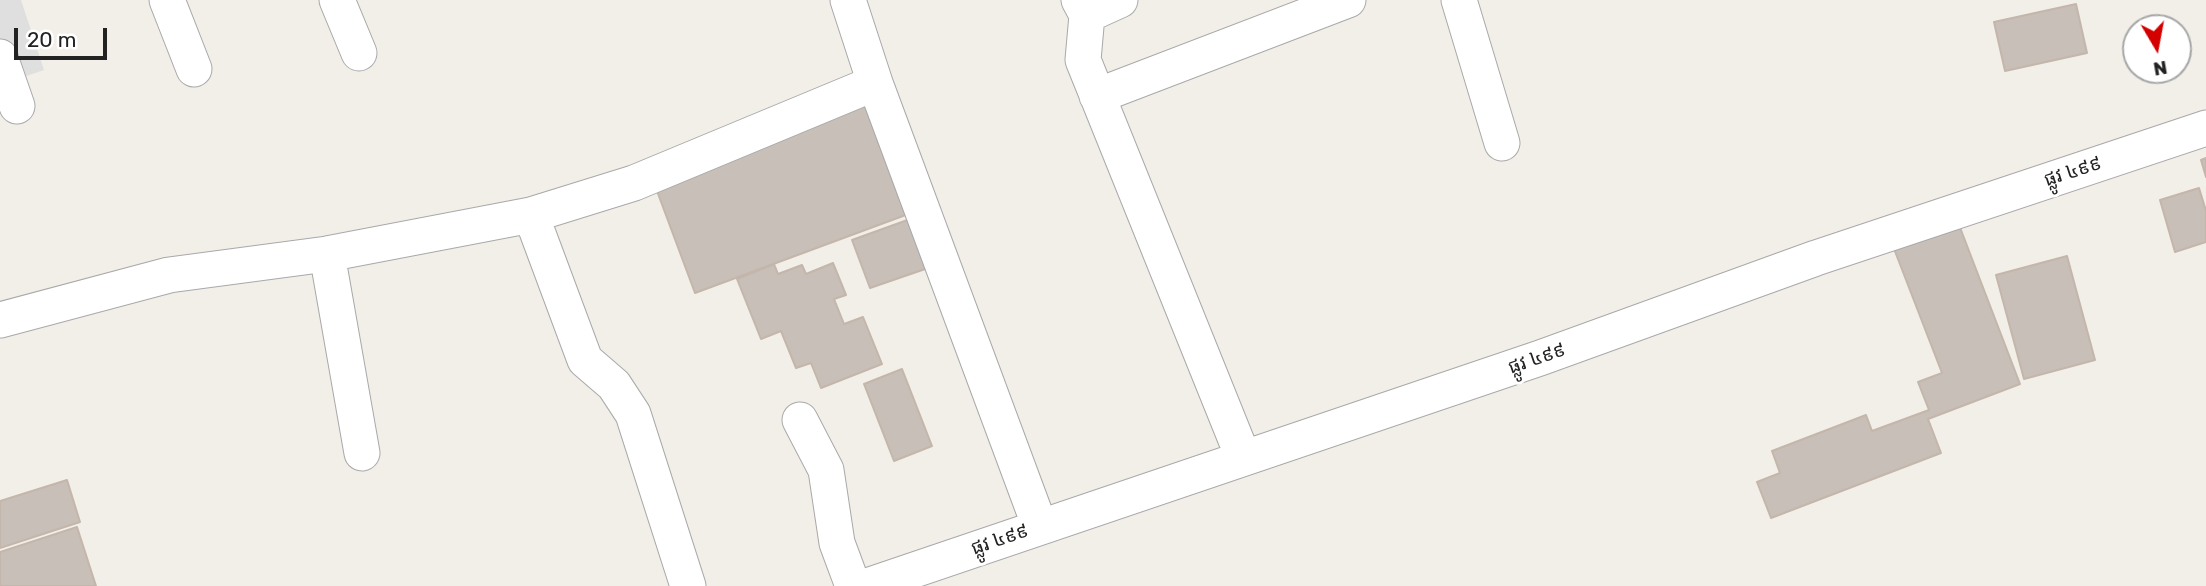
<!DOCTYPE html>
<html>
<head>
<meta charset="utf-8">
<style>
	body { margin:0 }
	#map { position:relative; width:2206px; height:586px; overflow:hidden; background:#f2efe9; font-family:Rubik,sans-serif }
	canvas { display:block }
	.north { position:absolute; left:2122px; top:14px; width:70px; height:70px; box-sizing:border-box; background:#fff; border:2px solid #a7a7a7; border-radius:50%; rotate:170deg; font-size:19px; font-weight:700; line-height:28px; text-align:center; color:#222 }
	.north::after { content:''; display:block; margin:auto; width:24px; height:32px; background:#d40000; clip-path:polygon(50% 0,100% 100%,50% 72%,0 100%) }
	.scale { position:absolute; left:14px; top:28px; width:93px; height:32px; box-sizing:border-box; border:4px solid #222; border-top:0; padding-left:9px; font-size:21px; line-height:24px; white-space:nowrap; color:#222; -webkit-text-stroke:5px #fff; paint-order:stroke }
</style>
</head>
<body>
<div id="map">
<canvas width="2206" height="586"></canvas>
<div class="north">N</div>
<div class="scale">20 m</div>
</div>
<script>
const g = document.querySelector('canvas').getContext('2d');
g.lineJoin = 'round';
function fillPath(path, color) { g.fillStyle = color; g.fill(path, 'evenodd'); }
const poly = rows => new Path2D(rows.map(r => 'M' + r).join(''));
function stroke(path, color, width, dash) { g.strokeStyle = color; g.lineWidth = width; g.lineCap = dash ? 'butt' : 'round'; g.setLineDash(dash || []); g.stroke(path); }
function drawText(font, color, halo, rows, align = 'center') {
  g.font = font + ' Rubik,"Noto Sans Khmer",sans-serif'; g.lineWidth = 6; g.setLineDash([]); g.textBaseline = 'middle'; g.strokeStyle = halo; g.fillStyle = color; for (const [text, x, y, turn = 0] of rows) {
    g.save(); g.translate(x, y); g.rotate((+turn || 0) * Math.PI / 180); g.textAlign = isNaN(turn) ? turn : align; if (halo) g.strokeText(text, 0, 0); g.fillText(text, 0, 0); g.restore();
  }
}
const residential = poly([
	[0,0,21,0,44,70,0,85]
]);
const building = poly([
	[2076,4,2087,53,2005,71,1994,22,2076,4],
	[871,103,911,213,695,293,654,183,871,103],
	[2206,158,2206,177,2201,160,2206,158],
	[2199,188,2206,211,2206,242,2175,252,2160,200,2199,188],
	[1956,217,2020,384,1928,419,1941,453,1771,518,1757,482,1780,473,1772,451,1866,415,1872,431,1929,410,1918,382,1942,373,1891,241,1956,217],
	[913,218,931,267,870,288,852,240,913,218],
	[2067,256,2095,360,2024,379,1996,275,2067,256],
	[833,263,846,295,834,299,844,324,863,317,882,364,821,388,811,363,796,368,781,331,761,339,737,279,774,264,778,274,802,265,806,274,833,263],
	[902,369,932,446,894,461,864,384,902,369],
	[67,480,80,522,0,548,0,501,67,480],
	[77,527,96,586,0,586,0,552,77,527]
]);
const minor = poly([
	[167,0,194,69],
	[337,0,359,53],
	[848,0,875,83],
	[1079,0,1087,15,1083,60,1243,457],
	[1459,0,1502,143],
	[1087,15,1120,0],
	[0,57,17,106],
	[1097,96,1348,0],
	[531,215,585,360,614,385,633,414,688,586],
	[327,254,362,453],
	[0,320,169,275,327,254,531,215,634,183,875,83,1040,527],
	[800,420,826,470,837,543,853,586],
	[867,586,1540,358,1816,258,2206,128]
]);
const streetNames = [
	["ផ្លូវ ៤៩៩",2073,172,-18],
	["ផ្លូវ ៤៩៩",1537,359,-19],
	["ផ្លូវ ៤៩៩",1000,540,-19]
];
fillPath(residential, '#e0dfdf');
fillPath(building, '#c7bfb8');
stroke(building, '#c4b6ab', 2);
stroke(minor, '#a9a9a9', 37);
stroke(minor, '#fff', 35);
drawText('19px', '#222', '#fff', streetNames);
</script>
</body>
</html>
